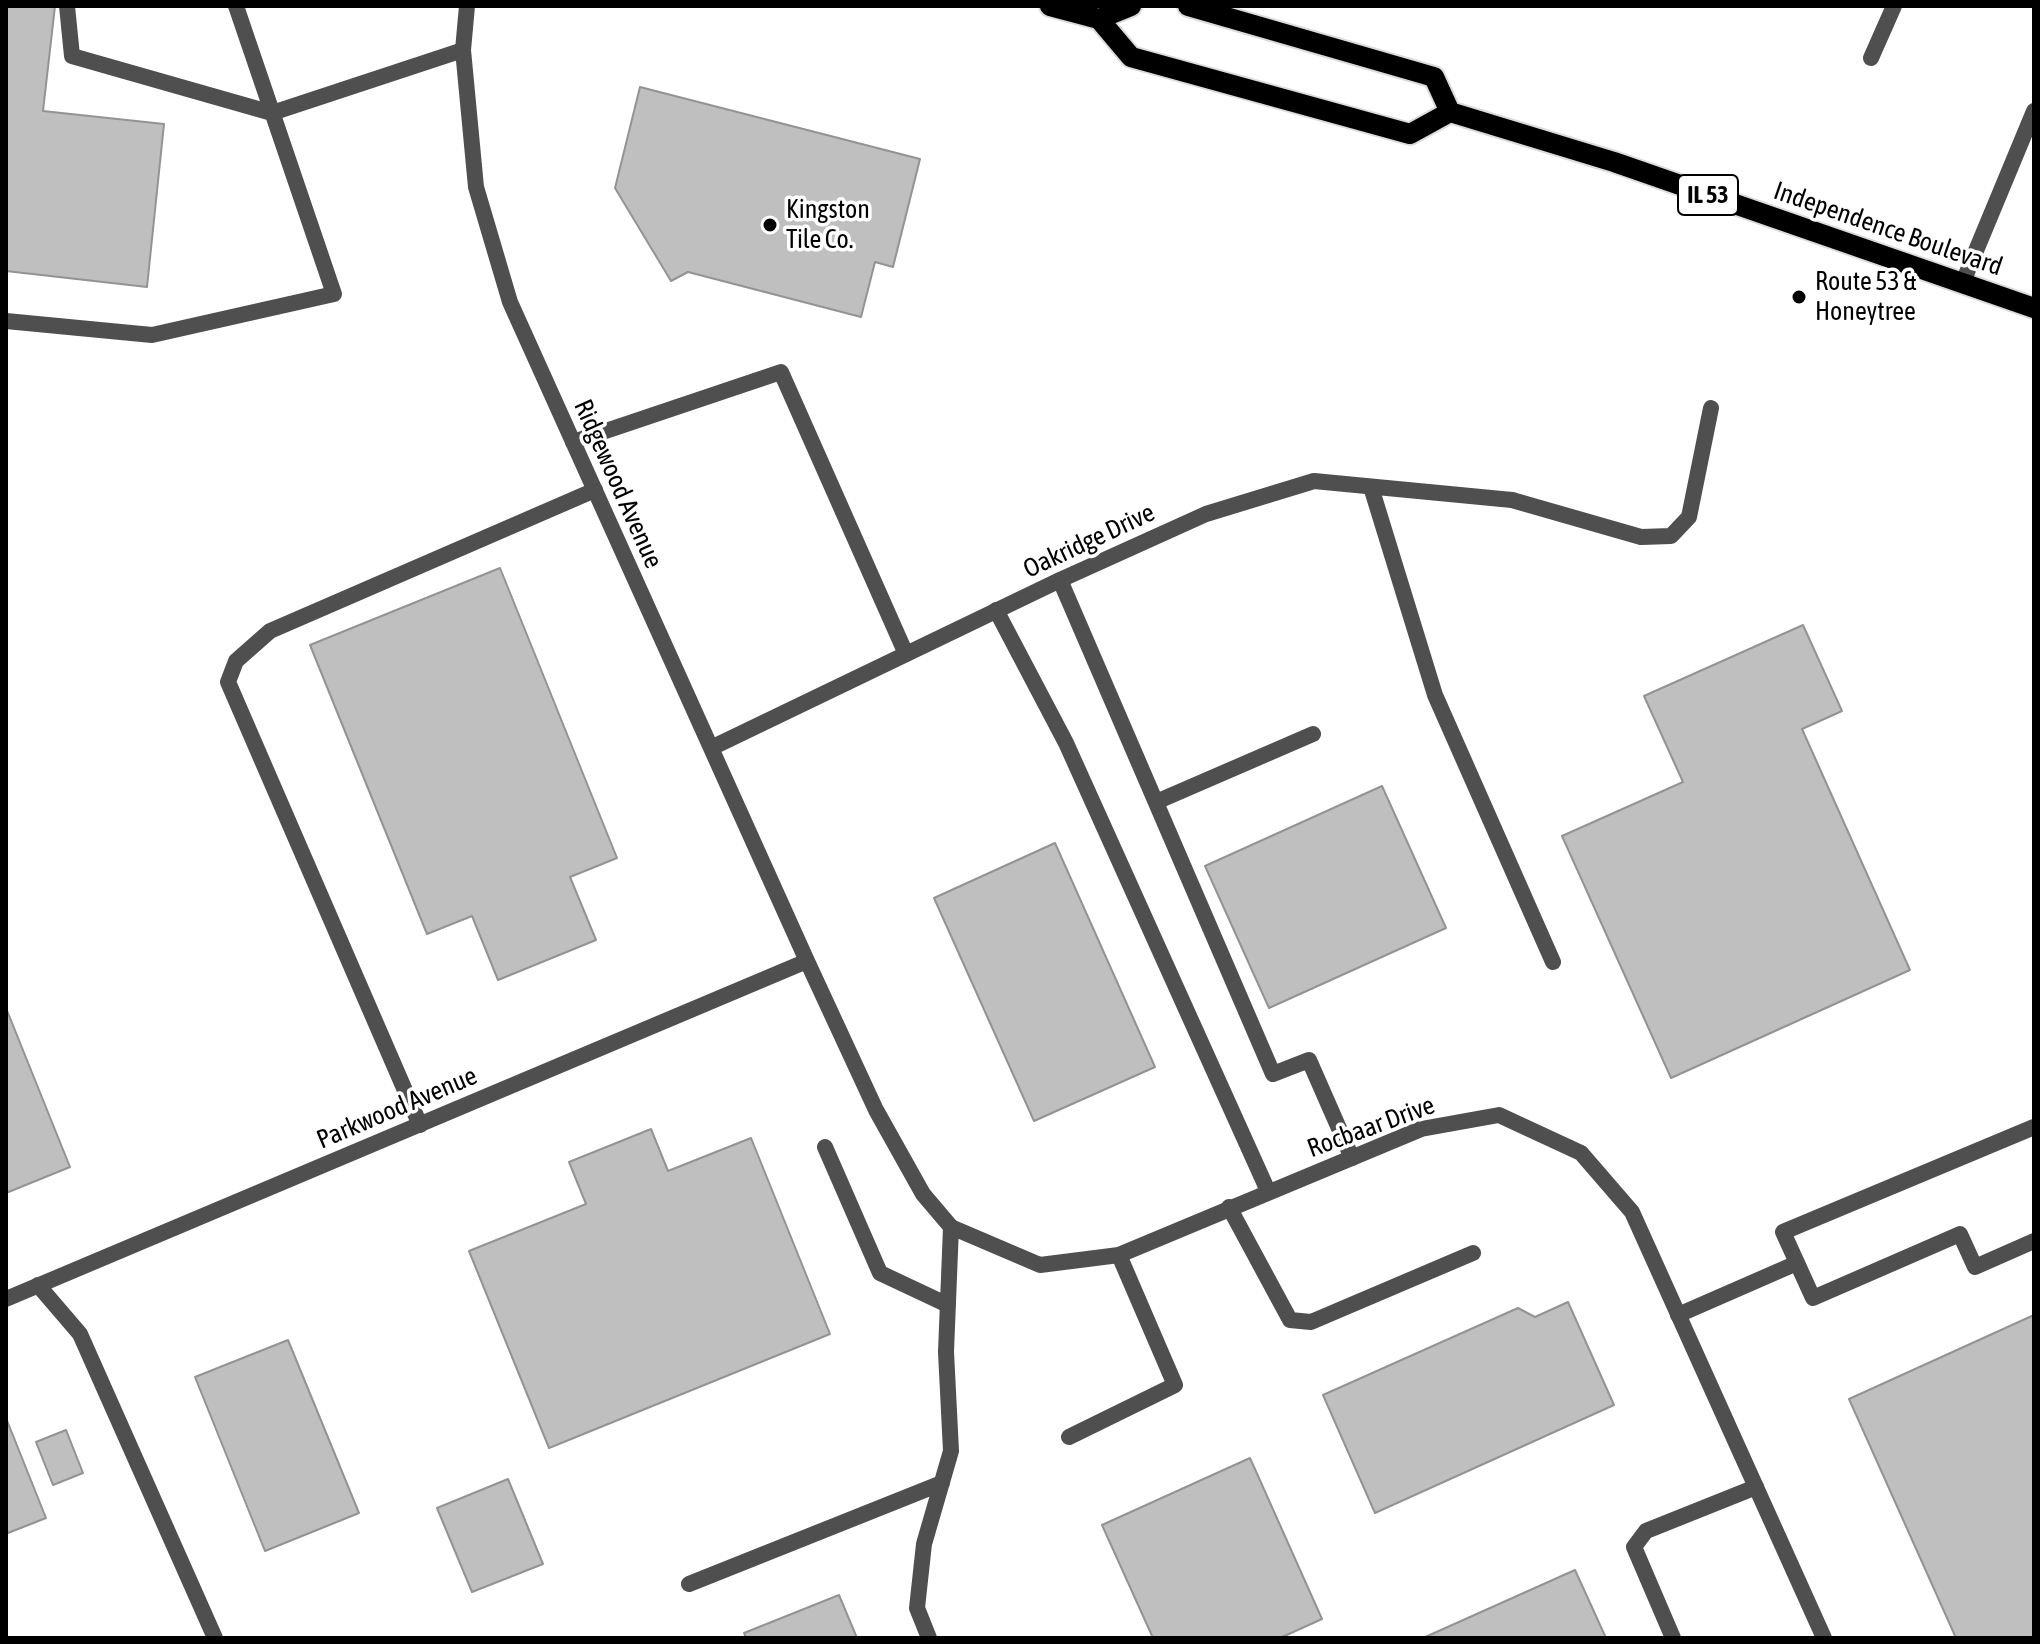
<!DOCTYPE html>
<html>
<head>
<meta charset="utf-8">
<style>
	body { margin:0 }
	#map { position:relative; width:2040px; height:1644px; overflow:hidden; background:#fff; font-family:"Asap Condensed",sans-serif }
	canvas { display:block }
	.frame { position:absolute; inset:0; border:8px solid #000; pointer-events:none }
</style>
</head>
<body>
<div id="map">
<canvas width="2040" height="1644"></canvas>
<div class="frame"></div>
</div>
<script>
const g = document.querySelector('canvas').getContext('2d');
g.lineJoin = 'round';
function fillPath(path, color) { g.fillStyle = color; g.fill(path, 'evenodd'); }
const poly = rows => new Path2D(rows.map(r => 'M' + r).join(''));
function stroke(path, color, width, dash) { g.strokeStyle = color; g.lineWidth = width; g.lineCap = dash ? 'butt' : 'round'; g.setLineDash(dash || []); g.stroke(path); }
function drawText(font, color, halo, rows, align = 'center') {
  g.font = font + ' "Asap Condensed",sans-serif'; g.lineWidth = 7; g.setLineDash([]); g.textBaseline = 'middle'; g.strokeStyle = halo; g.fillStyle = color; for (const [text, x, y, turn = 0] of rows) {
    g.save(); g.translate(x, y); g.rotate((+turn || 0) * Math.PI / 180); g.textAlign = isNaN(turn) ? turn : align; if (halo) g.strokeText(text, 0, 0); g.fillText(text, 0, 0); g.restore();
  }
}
const building = poly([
	[6,6,55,6,43,111,164,124,147,287,6,271,6,6],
	[640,87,920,159,893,267,875,262,861,317,688,272,671,281,615,188,640,87],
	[500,568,617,858,570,877,596,940,498,980,472,916,427,934,310,645,500,568],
	[1803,625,1842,711,1802,729,1910,970,1671,1078,1562,836,1683,782,1644,696,1803,625],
	[1382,786,1446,928,1269,1008,1205,866,1382,786],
	[1055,843,1155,1067,1034,1121,934,898,1055,843],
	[6,1008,70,1167,6,1193,6,1008],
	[651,1129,668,1171,751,1138,830,1334,549,1448,469,1251,586,1204,569,1162,651,1129],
	[1568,1302,1614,1405,1375,1513,1323,1395,1518,1308,1535,1317,1568,1302],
	[2034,1315,2034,1638,1956,1638,1849,1399,2034,1315],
	[288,1340,359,1513,265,1551,195,1377,288,1340],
	[6,1418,46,1518,8,1533,6,1527,6,1418],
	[66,1430,83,1473,53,1485,36,1442,66,1430],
	[1250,1458,1322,1619,1280,1638,1153,1638,1102,1525,1250,1458],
	[508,1479,543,1564,472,1592,437,1508,508,1479],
	[1575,1570,1606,1638,1423,1638,1575,1570],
	[839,1595,857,1638,746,1638,744,1633,839,1595]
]);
const lane = poly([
	[67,6,72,56,272,113,463,50],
	[1871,58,1894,6],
	[6,321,152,335,334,294,236,6],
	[573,442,781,372,906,654],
	[1371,487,1435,695,1553,962],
	[1512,500,1641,537,1671,536,1689,517,1711,408],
	[1060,580,1273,1074,1309,1060,1352,1158],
	[996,610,1066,743,1268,1191],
	[1156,802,1313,734],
	[420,1125,228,682,236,661,270,631,595,490],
	[2034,1127,1783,1232,1813,1298,1960,1234,1975,1267,2034,1241],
	[825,1147,880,1273,948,1305],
	[1229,1207,1290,1320,1311,1322,1473,1253],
	[38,1285,80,1334,215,1638],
	[1678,1315,1797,1263],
	[1069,1437,1175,1385,1119,1255],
	[689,1584,942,1483],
	[929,1638,917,1608,924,1544,951,1451,946,1352,951,1227],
	[1673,1638,1634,1547,1646,1531,1756,1487]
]);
const street = poly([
	[467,6,463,50,476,187,510,302,807,961,876,1110,923,1194,951,1227,1040,1265,1119,1255,1421,1129,1499,1115,1581,1153,1632,1212,1824,1638],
	[1963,282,2034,111],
	[711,748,1060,580,1206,514,1314,481,1512,500],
	[6,1299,807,961]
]);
const primary = poly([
	[1050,6,1099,19,1131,57,1410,134,1450,112,1614,162,2034,308],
	[1188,6,1434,77,1450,112],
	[1099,19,1131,6]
]);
const markers = [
	[770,225,8,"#000"],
	[1799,297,8,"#000"]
];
const shields = [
	[1708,195,60]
];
const shieldNames = [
	["IL 53",1708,195]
];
const poiNames = [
	["Kingston",786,210],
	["Tile Co.",786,240],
	["Route 53 &",1815,282],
	["Honeytree",1815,312]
];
const streetNames = [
	["Independence Boulevard",1888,229,19],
	["Ridgewood Avenue",618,484,66],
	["Oakridge Drive",1089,541,-25],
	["Parkwood Avenue",397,1108,-23],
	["Rocbaar Drive",1371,1127,-20]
];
fillPath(building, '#bfbfbf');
stroke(building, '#939393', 2);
stroke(primary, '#dbdbdb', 24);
stroke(lane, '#4f4f4f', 16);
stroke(street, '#4f4f4f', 16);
stroke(primary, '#000', 20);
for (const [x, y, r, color] of markers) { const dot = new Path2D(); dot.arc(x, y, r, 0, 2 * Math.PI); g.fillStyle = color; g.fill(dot); stroke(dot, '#fff', 3); }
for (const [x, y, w] of shields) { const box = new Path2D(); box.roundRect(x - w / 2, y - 20, w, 40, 6); g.fillStyle = '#fff'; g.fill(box); stroke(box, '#000', 2); }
drawText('bold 24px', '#000', null, shieldNames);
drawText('26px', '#000', '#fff', poiNames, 'left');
drawText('26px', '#000', '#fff', streetNames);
</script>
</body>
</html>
